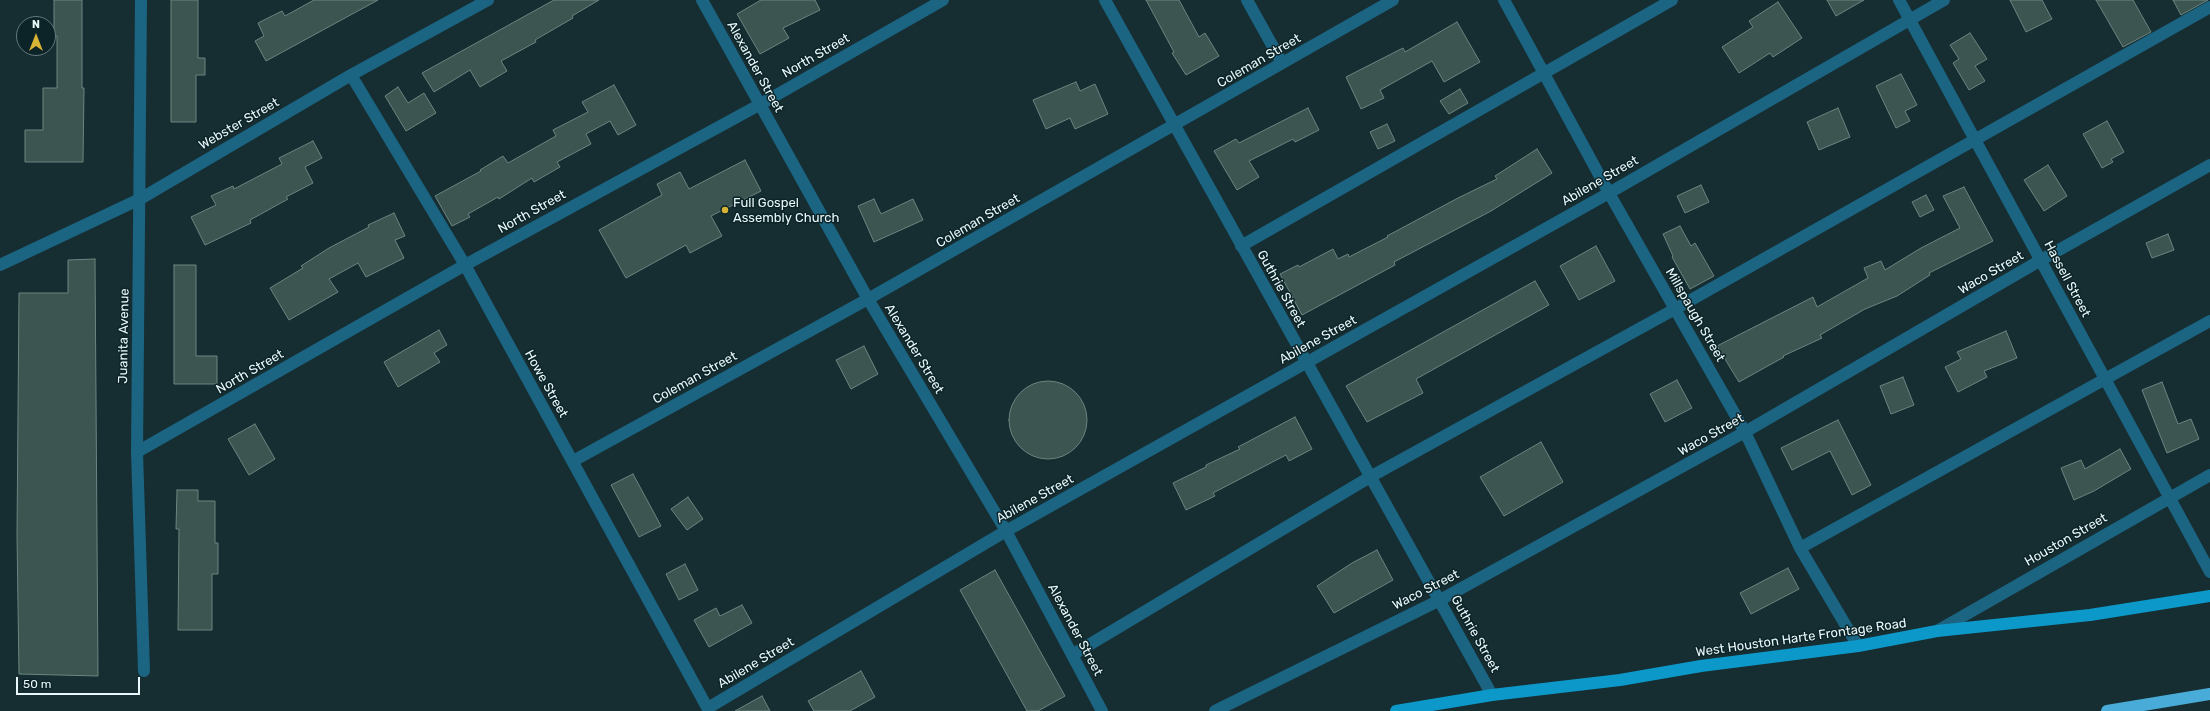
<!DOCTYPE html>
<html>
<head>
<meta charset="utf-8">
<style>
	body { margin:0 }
	#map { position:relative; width:2210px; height:711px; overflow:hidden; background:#162e32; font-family:Rubik,sans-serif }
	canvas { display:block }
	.north { position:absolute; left:16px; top:16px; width:40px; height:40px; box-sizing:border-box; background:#0c2428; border:1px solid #64797c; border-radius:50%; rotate:0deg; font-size:11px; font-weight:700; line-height:16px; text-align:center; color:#e9f8fa }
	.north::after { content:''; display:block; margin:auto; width:14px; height:18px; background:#d8b434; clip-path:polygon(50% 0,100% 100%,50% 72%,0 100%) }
	.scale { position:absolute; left:16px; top:677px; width:124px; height:18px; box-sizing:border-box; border:2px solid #e9f8fa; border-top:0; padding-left:5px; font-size:12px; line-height:14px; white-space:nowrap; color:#e9f8fa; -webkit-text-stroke:3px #0c2428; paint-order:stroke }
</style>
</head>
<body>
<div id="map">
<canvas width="2210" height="711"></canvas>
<div class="north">N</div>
<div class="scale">50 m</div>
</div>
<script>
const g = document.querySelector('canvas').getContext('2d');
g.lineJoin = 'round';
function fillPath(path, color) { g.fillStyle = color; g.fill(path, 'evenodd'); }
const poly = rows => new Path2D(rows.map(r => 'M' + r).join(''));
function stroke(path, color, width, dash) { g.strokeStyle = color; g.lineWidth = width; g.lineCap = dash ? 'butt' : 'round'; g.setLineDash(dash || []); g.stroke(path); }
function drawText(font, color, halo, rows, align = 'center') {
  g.font = font + ' Rubik,sans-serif'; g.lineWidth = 3; g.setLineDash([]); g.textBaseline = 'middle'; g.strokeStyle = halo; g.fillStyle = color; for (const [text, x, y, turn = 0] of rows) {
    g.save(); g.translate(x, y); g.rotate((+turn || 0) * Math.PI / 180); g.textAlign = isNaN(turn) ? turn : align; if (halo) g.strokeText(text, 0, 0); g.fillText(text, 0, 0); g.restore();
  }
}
const building = poly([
	[54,0,82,0,82,88,84,88,83,162,25,162,25,130,43,130,43,88,57,88,57,36,54,36,54,0],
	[171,0,198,0,198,58,205,58,205,75,196,75,196,122,171,122,171,0],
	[314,0,378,0,266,61,255,41,264,36,258,23,282,11,285,16,314,0],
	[554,0,599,0,572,16,573,18,535,40,536,42,501,61,507,71,480,87,470,70,434,92,422,73,554,0],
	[761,0,815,0,820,10,783,28,789,38,760,54,737,14,761,0],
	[1146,0,1179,0,1199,37,1205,33,1219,56,1186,75,1172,53,1174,52,1146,0],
	[1827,0,1864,0,1836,16,1827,0],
	[2010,0,2042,0,2052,19,2026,32,2010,0],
	[2096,0,2133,0,2151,32,2123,47,2096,0],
	[2173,0,2208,0,2181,15,2173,0],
	[1778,2,1802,38,1773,57,1770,53,1739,73,1722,47,1753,27,1749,21,1778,2],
	[1457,22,1480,62,1444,82,1432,61,1380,90,1384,98,1361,109,1346,77,1403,48,1405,52,1457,22],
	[1970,33,1987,59,1975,66,1985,81,1969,90,1953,63,1959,59,1950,45,1970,33],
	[1901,74,1917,105,1905,111,1910,121,1896,128,1876,86,1901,74],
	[1076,82,1080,91,1095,84,1108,114,1075,129,1070,118,1046,129,1033,100,1076,82],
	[614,85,636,125,618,135,610,121,586,134,591,144,557,162,560,167,534,182,532,178,499,199,498,197,468,214,470,217,452,226,435,196,481,171,480,170,503,156,508,163,556,136,553,130,588,112,582,102,614,85],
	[398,87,408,103,424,93,436,113,406,131,385,96,398,87],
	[1460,89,1468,103,1449,114,1440,101,1460,89],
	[1308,108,1319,130,1295,142,1293,139,1249,161,1259,177,1237,190,1214,151,1236,139,1239,143,1308,108],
	[1838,108,1850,137,1819,150,1807,122,1838,108],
	[2107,121,2124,152,2111,159,2113,162,2102,168,2083,134,2107,121],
	[1387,124,1395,141,1378,149,1370,132,1387,124],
	[313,141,322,158,305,167,313,183,286,197,288,199,250,220,251,223,205,245,191,217,216,205,211,196,233,186,234,189,282,164,279,158,313,141],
	[1537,149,1552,173,1491,211,1394,262,1395,265,1302,315,1280,274,1298,265,1299,267,1333,249,1338,259,1348,254,1349,257,1388,237,1387,236,1458,198,1497,179,1495,176,1537,149],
	[745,160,761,191,711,216,722,236,690,253,686,245,626,278,599,230,662,195,657,184,680,172,689,189,745,160],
	[2048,165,2067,196,2044,211,2024,180,2048,165],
	[1701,185,1709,202,1685,213,1677,196,1701,185],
	[1964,187,1993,241,1929,273,1930,275,1897,296,1865,309,1820,335,1822,338,1783,356,1784,357,1739,382,1717,346,1813,297,1817,307,1868,278,1864,268,1881,261,1885,270,1921,248,1960,228,1943,196,1964,187],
	[1926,195,1934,210,1920,217,1912,202,1926,195],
	[874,199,881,214,913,199,923,220,874,242,858,206,874,199],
	[394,213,405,236,395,240,404,258,366,277,358,263,329,279,338,292,289,320,270,288,303,268,301,266,329,248,369,227,368,225,394,213],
	[1680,226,1691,246,1695,243,1714,276,1690,289,1672,257,1673,256,1663,234,1680,226],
	[2168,234,2174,250,2152,258,2146,243,2168,234],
	[1596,246,1615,281,1579,300,1560,266,1596,246],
	[95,259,98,676,19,674,17,535,19,293,68,293,68,260,95,259],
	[174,265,196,265,196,356,217,356,217,384,174,384,174,265],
	[1535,281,1549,305,1416,379,1423,393,1367,422,1346,386,1535,281],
	[439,330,447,345,434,353,440,362,398,387,384,362,439,330],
	[2006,331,2017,358,1984,371,1987,377,1958,392,1945,367,1961,359,1957,352,2006,331],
	[864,346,878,374,851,389,836,360,864,346],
	[1903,377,1914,405,1891,414,1880,386,1903,377],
	[1677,380,1692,408,1665,422,1650,394,1677,380],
	'1009 420a39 39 0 1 1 78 0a39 39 0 1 1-78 0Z',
	[2162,382,2178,424,2191,419,2199,439,2167,453,2142,390,2162,382],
	[1295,417,1312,449,1289,461,1286,455,1213,493,1215,496,1186,510,1173,483,1206,467,1206,465,1240,449,1238,447,1295,417],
	[1838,420,1871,485,1852,495,1830,451,1792,470,1781,448,1838,420],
	[255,424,275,459,249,475,228,439,255,424],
	[1541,442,1563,482,1504,516,1480,477,1541,442],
	[2120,449,2131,469,2094,491,2074,500,2061,468,2081,460,2085,469,2120,449],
	[633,474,661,526,639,537,611,485,633,474],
	[177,490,198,490,198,501,215,501,215,543,218,543,218,574,212,574,212,630,178,630,179,529,176,529,177,490],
	[688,497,703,519,687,530,671,509,688,497],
	[1377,550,1393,580,1334,613,1317,586,1352,563,1377,550],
	[685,564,698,590,679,600,666,574,685,564],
	[1788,568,1799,589,1751,614,1740,593,1788,568],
	[995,570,1065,696,1038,711,1027,711,960,590,995,570],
	[742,605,752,623,709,647,694,620,716,608,720,616,742,605],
	[861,671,875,697,850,711,814,711,808,701,861,671],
	[762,696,770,711,735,711,762,696]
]);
const minor = poly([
	[141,0,137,452,144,671],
	[702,0,868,299,1006,531,1102,711],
	[1105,0,1492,695],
	[1247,0,1282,63],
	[1504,0,1609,193,1745,432,1800,548,1858,646],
	[1899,0,2210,572],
	[351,75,465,265,709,711],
	[1241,246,1672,0],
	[0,265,140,199,351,75,488,0],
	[137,452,465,265,759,105,943,0],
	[573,461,868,299,1393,0],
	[1800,548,2210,321],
	[1937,631,2210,475],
	[1072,655,1370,477,1675,309,2210,7],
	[708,708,1006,531,1609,193,1944,0],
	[1215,711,1440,600,1745,432,2041,260,2210,165]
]);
const major = poly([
	[1396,711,1492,695,1620,680,1701,666,1858,646,1937,631,2090,615,2210,596]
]);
const highway = poly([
	[2107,711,2210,694]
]);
const markers = [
	[725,210,4,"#d8b434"]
];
const streetNames = [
	["North Street",816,56,-30],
	["Coleman Street",1259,61,-30],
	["Alexander Street",755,67,61],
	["Webster Street",239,124,-30],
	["Abilene Street",1600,181,-30],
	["North Street",532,212,-29],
	["Coleman Street",978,221,-30],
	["Waco Street",1991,273,-30],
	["Hassell Street",2067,279,62],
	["Guthrie Street",1281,289,61],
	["Millspaugh Street",1695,315,60],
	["Juanita Avenue",124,336,-89],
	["Abilene Street",1318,340,-29],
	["Alexander Street",914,349,59],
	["North Street",250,372,-30],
	["Coleman Street",695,378,-29],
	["Howe Street",546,384,61],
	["Waco Street",1711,435,-29],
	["Abilene Street",1035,499,-29],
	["Houston Street",2066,540,-30],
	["Waco Street",1426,590,-27],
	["Alexander Street",1075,630,62],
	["Guthrie Street",1475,634,61],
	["West Houston Harte Frontage Road",1801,638,-8],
	["Abilene Street",756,663,-31]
];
const poiNames = [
	["Full Gospel",733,203],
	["Assembly Church",733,218]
];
fillPath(building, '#3c5551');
stroke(building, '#6b8581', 1);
stroke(minor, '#1b6482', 12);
stroke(major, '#0c99ca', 12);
stroke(highway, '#49acd8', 12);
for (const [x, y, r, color] of markers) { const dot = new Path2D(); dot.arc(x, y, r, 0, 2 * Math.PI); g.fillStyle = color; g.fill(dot); stroke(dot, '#0c2428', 1.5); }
drawText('13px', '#e9f8fa', '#0c2428', streetNames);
drawText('13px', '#e9f8fa', '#0c2428', poiNames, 'left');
</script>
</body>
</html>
